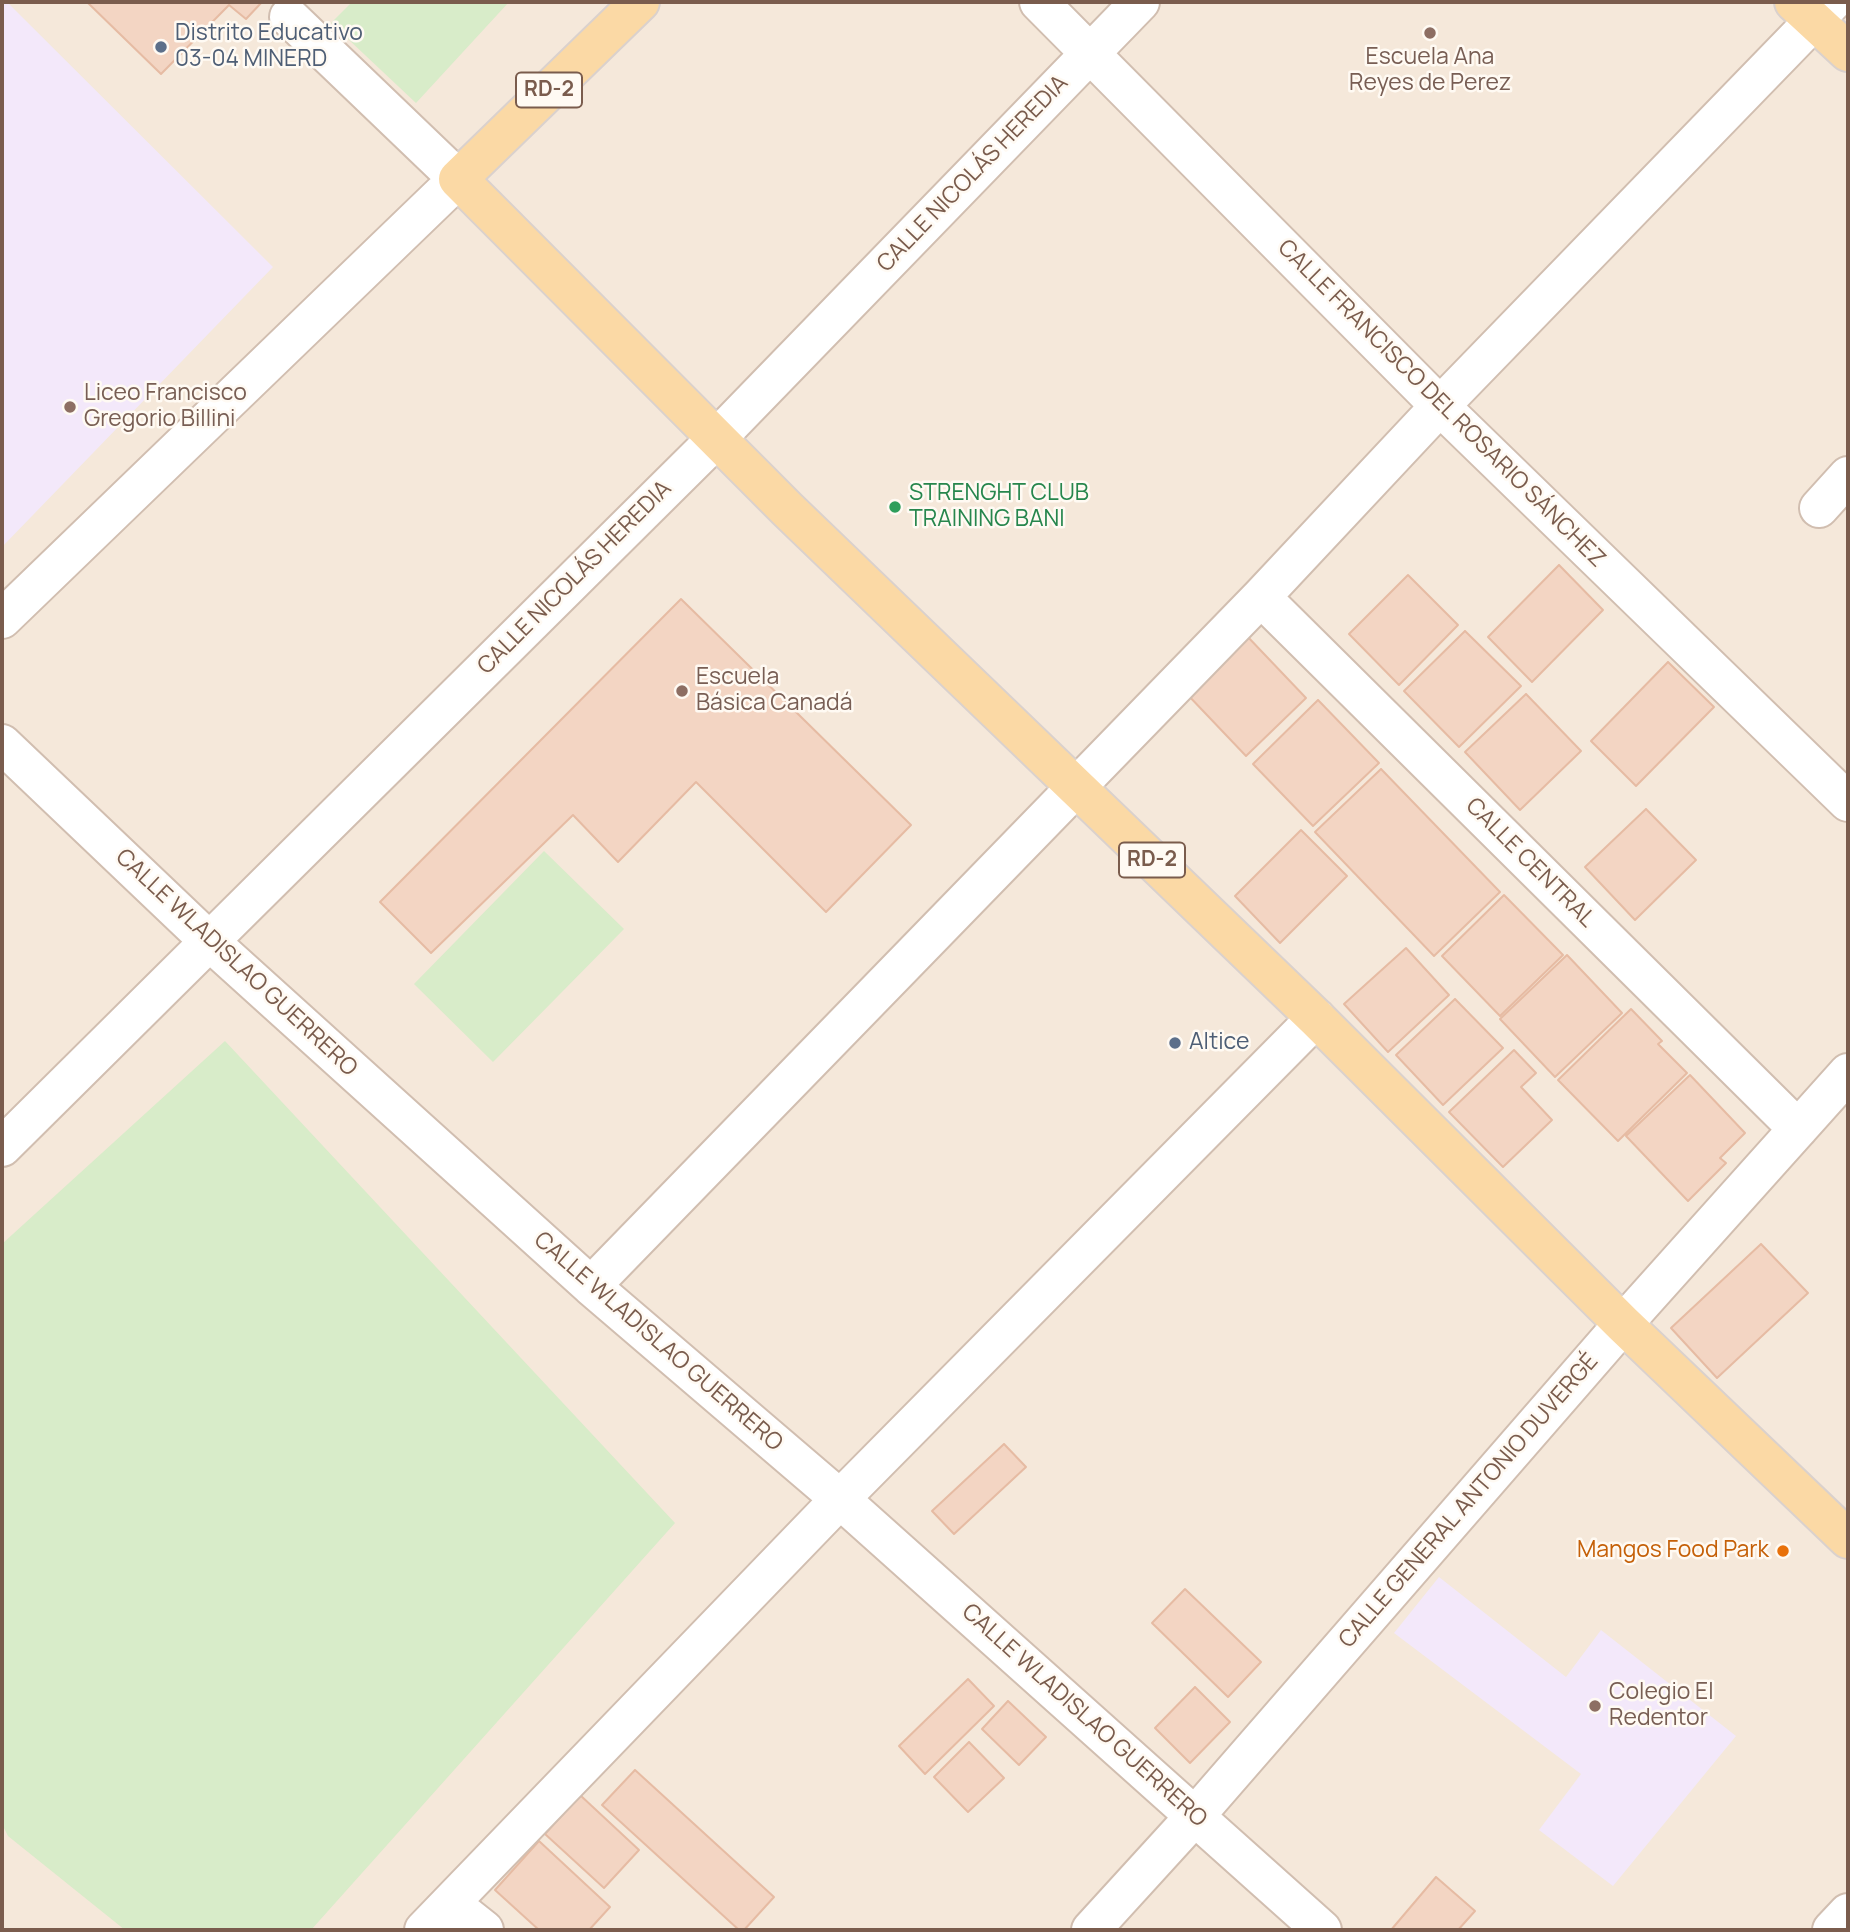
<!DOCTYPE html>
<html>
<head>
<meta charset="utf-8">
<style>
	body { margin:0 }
	#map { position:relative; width:1850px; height:1932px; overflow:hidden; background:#fdf6ec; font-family:Manrope,sans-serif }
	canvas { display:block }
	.frame { position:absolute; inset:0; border:4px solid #7a5c4d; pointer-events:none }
</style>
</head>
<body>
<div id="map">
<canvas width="1850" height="1932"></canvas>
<div class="frame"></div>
</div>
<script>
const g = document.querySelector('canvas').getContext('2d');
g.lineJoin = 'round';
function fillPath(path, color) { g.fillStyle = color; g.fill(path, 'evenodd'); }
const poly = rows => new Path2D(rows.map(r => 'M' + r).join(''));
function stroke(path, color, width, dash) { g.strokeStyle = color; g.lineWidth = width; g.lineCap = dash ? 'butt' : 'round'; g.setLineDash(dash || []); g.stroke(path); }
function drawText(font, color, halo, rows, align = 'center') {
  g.font = font + ' Manrope,sans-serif'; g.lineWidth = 5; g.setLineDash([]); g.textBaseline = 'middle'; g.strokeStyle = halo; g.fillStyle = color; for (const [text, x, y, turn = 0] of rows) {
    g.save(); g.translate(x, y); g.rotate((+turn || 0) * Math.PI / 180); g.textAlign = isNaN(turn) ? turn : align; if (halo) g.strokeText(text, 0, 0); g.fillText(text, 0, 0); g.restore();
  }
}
const residential = poly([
	[2,2,1848,2,1848,1930,2,1930]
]);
const education = poly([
	[2,2,7,2,273,267,2,547],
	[1439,1577,1566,1677,1601,1630,1736,1736,1613,1886,1539,1830,1581,1774,1394,1633]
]);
const green = poly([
	[352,2,509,2,416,103,331,23],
	[544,851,624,929,493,1062,414,984],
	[225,1041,675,1523,311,1930,125,1930,8,1836,2,1824,2,1244]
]);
const building = poly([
	[87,2,262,2,246,19,229,5,161,74,87,2],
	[1559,565,1603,610,1532,682,1488,637,1559,565],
	[1408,575,1458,625,1399,685,1349,634,1408,575],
	[681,599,911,825,826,912,696,782,618,862,573,815,431,953,380,902,681,599],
	[1465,631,1521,686,1459,747,1404,691,1465,631],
	[1246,635,1306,698,1246,756,1186,693,1246,635],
	[1668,662,1714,707,1636,786,1591,741,1668,662],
	[1526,694,1581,751,1520,810,1465,752,1526,694],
	[1318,700,1379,763,1313,826,1253,764,1318,700],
	[1381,769,1500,892,1434,956,1315,832,1381,769],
	[1646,809,1696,860,1635,920,1585,867,1646,809],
	[1301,830,1347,876,1280,943,1235,896,1301,830],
	[1504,895,1563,955,1500,1016,1442,956,1504,895],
	[1406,948,1449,995,1388,1052,1344,1004,1406,948],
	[1567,955,1622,1013,1555,1077,1500,1019,1567,955],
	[1455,999,1503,1048,1443,1105,1396,1055,1455,999],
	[1631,1009,1662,1041,1658,1044,1687,1073,1618,1141,1558,1080,1631,1009],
	[1514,1050,1536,1073,1521,1087,1552,1120,1503,1167,1449,1112,1514,1050],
	[1690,1075,1745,1133,1720,1158,1726,1163,1688,1201,1626,1136,1690,1075],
	[1761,1244,1808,1293,1717,1378,1671,1328,1761,1244],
	[1004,1444,1026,1467,954,1534,932,1511,1004,1444],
	[1185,1589,1261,1662,1228,1697,1152,1623,1185,1589],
	[968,1679,994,1706,925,1774,899,1746,968,1679],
	[1195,1687,1230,1722,1190,1763,1155,1728,1195,1687],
	[1008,1701,1046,1737,1019,1765,982,1729,1008,1701],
	[969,1742,1004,1778,968,1812,934,1777,969,1742],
	[635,1770,774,1897,744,1930,739,1930,602,1805,635,1770],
	[580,1795,639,1850,604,1888,545,1834,580,1795],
	[539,1841,610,1907,589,1930,539,1930,495,1890,539,1841],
	[1436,1877,1475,1911,1458,1930,1391,1930,1436,1877]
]);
const minor = poly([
	[1039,2,1440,406,1848,802],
	[1819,508,1848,476],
	[1261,597,1798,1129],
	[2,619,458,179,289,17],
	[2,744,208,940,591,1286,840,1499,1322,1930],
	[2,1147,717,438,1140,2],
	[591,1286,1261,597,1440,406,1832,2],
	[450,1903,484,1930],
	[424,1930,840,1499,1316,1018],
	[1091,1930,1195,1816,1623,1324,1848,1073],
	[1832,1930,1848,1913]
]);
const major = poly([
	[640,2,458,179,787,509,1316,1018,1623,1324,1848,1539],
	[1794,2,1848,52]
]);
const markers = [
	[1430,33,7,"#8d6e63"],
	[161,47,7,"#5c6f8a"],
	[70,407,7,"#8d6e63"],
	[895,507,7,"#2e9e5b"],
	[682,691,7,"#8d6e63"],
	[1175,1043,7,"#5c6f8a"],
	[1783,1551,7,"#e8710a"],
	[1595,1706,7,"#8d6e63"]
];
const shields = [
	[549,90,66],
	[1152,860,66]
];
const shieldNames = [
	["RD-2",549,90],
	["RD-2",1152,860]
];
const serviceNames = [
	["Distrito Educativo",175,34],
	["03-04 MINERD",175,60],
	["Altice",1189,1043]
];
const educationNames = [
	["Escuela Ana",1430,58,"center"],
	["Reyes de Perez",1430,84,"center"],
	["Liceo Francisco",84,394],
	["Gregorio Billini",84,420],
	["Escuela",696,678],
	["Básica Canadá",696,704],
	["Colegio El",1609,1693],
	["Redentor",1609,1719]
];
const streetNames = [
	["CALLE NICOLÁS HEREDIA",973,174,-46],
	["CALLE FRANCISCO DEL ROSARIO SÁNCHEZ",1441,404,45],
	["CALLE NICOLÁS HEREDIA",575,578,-45],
	["CALLE CENTRAL",1530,863,45],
	["CALLE WLADISLAO GUERRERO",236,963,43],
	["CALLE WLADISLAO GUERRERO",658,1342,41],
	["CALLE GENERAL ANTONIO DUVERGÉ",1469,1501,-49],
	["CALLE WLADISLAO GUERRERO",1084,1716,42]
];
const leisureNames = [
	["STRENGHT CLUB",909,494],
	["TRAINING BANI",909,520]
];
const foodNames = [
	["Mangos Food Park",1769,1551]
];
fillPath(residential, '#f5e8da');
fillPath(education, '#f3e8fa');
fillPath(green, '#d8ecc9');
fillPath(building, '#f3d5c3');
stroke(building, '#e6bba3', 2);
stroke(minor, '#d1beb0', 42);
stroke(major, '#dad1cd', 42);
stroke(minor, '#fff', 38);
stroke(major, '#fbd9a5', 38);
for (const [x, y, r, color] of markers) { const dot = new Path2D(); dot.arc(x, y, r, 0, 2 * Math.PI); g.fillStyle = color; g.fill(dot); stroke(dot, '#fffaf3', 2.5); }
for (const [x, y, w] of shields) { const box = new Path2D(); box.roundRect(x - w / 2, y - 17.5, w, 35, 5); g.fillStyle = '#fffaf3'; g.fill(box); stroke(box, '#7a5c4d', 2); }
drawText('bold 21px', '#7a5c4d', null, shieldNames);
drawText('23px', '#4e5e75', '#fffaf3', serviceNames, 'left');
drawText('23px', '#785e54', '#fffaf3', educationNames, 'left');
drawText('23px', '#7a5c4d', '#fffaf3', streetNames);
drawText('23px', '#27864d', '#fffaf3', leisureNames, 'left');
drawText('23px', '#c56008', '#fffaf3', foodNames, 'right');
</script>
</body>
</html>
